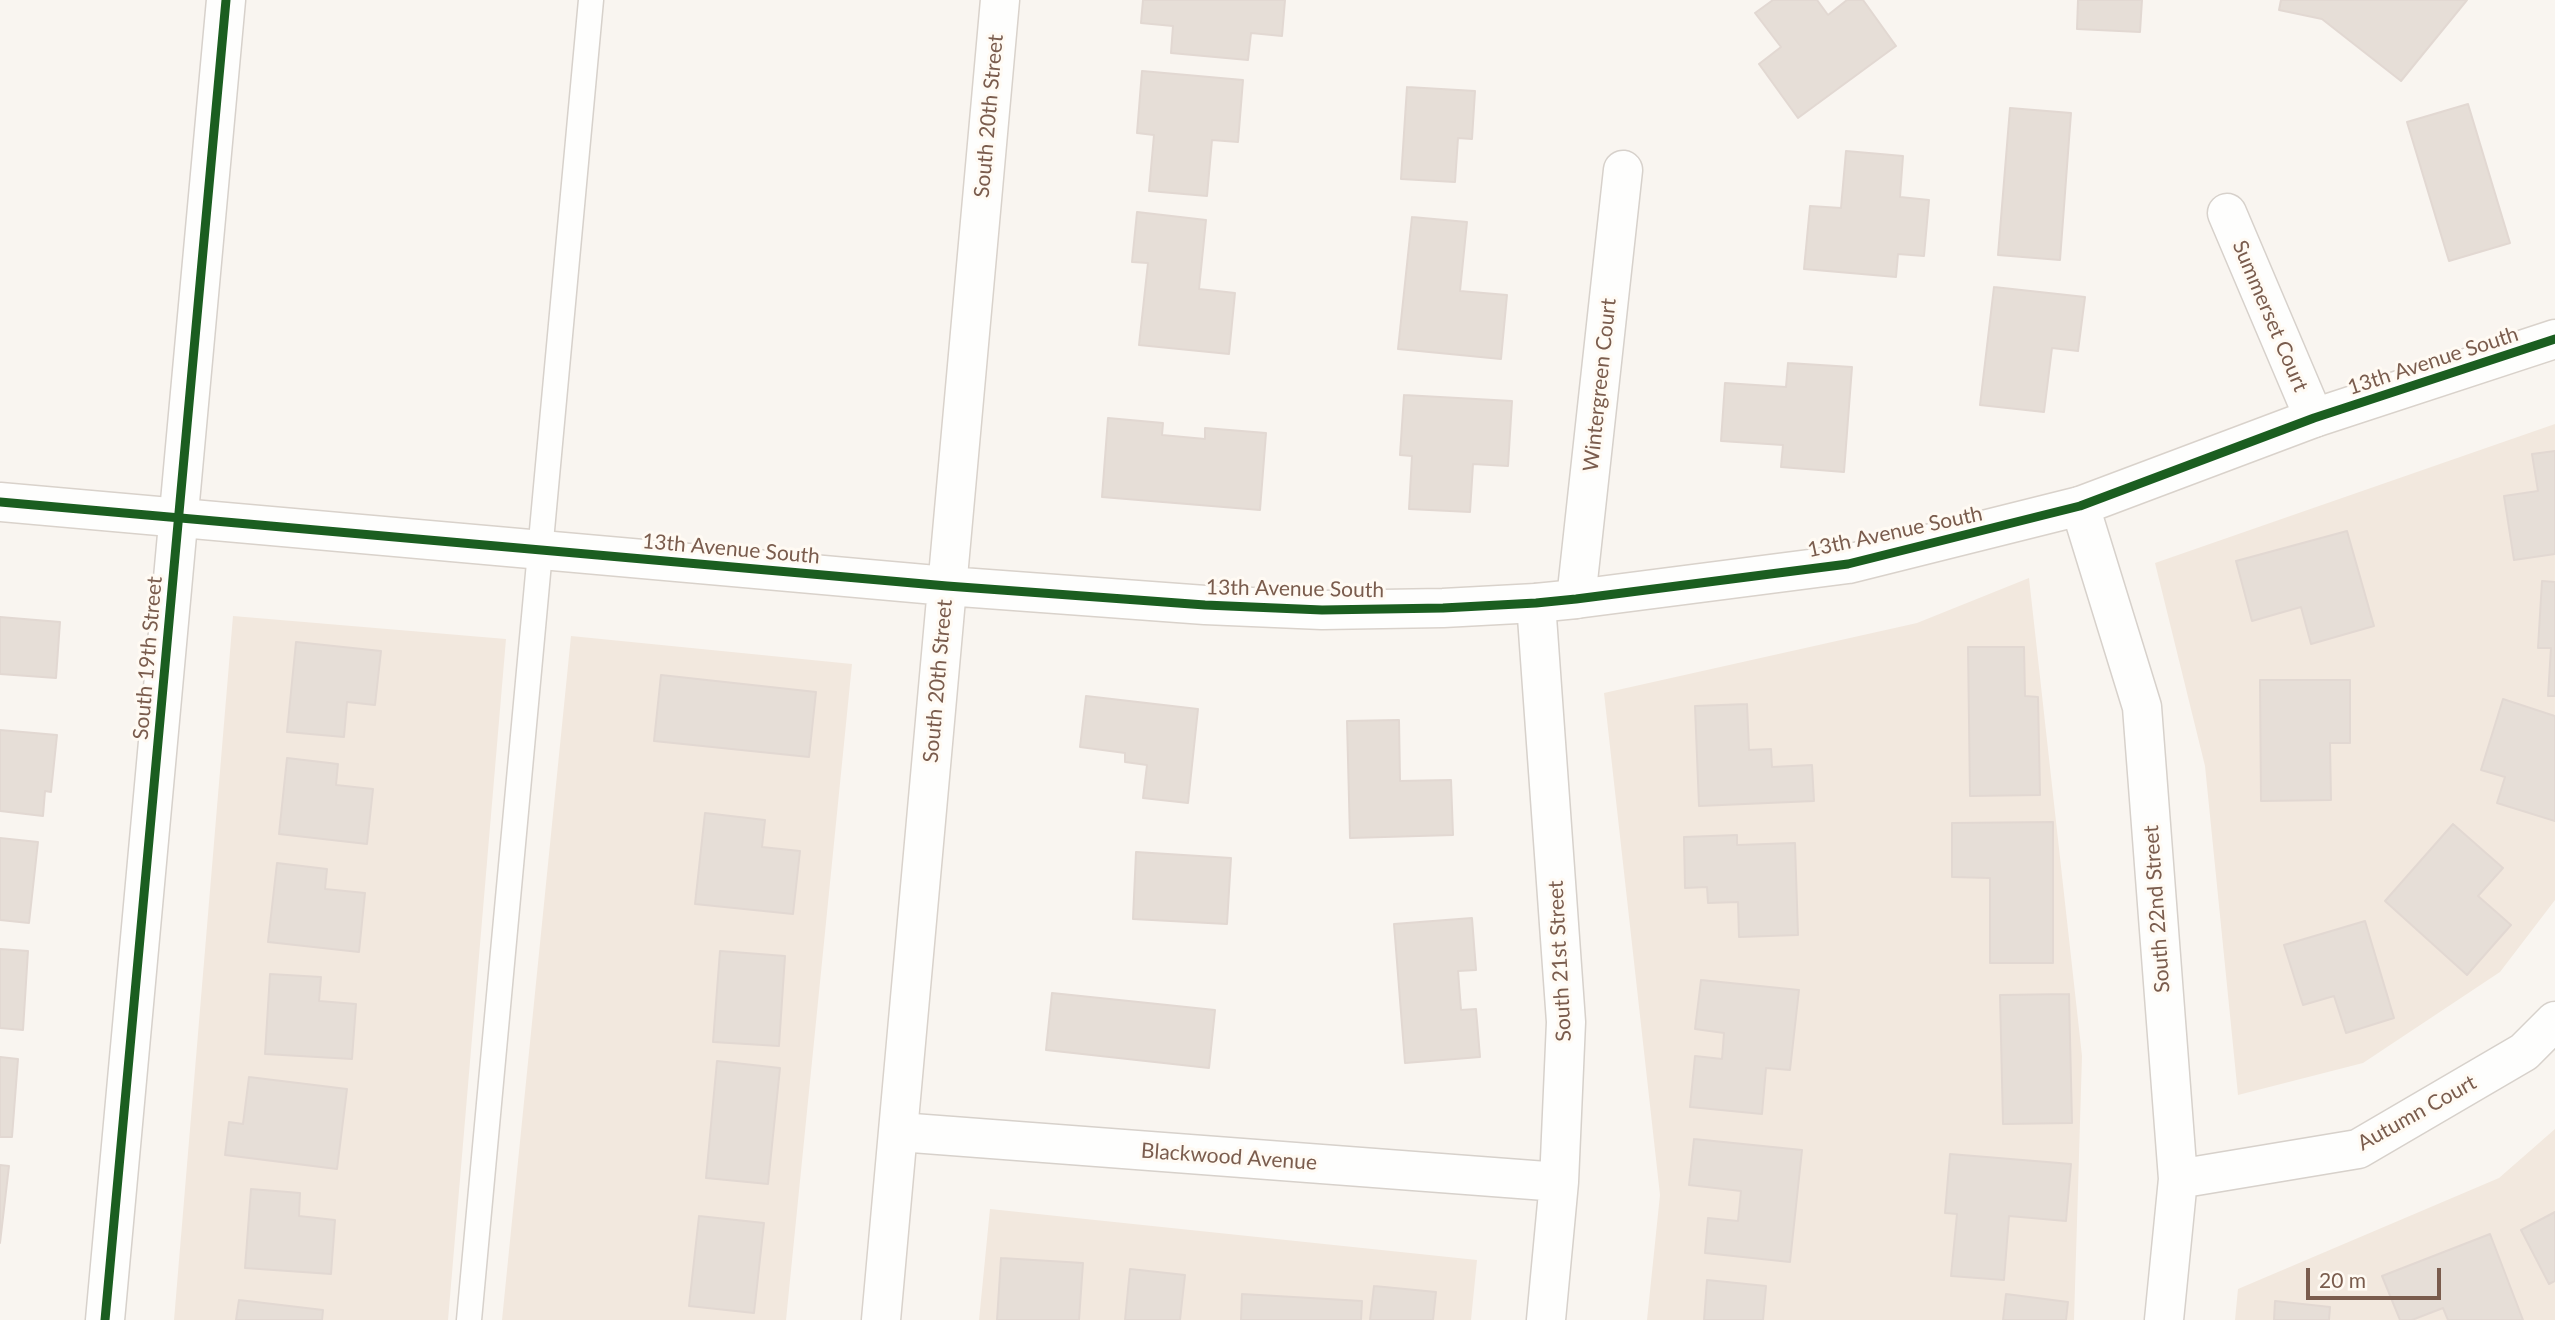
<!DOCTYPE html>
<html>
<head>
<meta charset="utf-8">
<style>
	body { margin:0 }
	#map { position:relative; width:2555px; height:1320px; overflow:hidden; background:#f9f5f0; font-family:Lato,sans-serif }
	canvas { display:block }
	.scale { position:absolute; left:2306px; top:1268px; width:135px; height:32px; box-sizing:border-box; border:4px solid #7a5c4d; border-top:0; padding-left:9px; font-size:21px; line-height:24px; white-space:nowrap; color:#7a5c4d; -webkit-text-stroke:5px #fffaf3; paint-order:stroke }
</style>
</head>
<body>
<div id="map">
<canvas width="2555" height="1320"></canvas>
<div class="scale">20 m</div>
</div>
<script>
const g = document.querySelector('canvas').getContext('2d');
g.lineJoin = 'round';
function fillPath(path, color) { g.fillStyle = color; g.fill(path, 'evenodd'); }
const poly = rows => new Path2D(rows.map(r => 'M' + r).join(''));
function stroke(path, color, width, dash) { g.strokeStyle = color; g.lineWidth = width; g.lineCap = dash ? 'butt' : 'round'; g.setLineDash(dash || []); g.stroke(path); }
function drawText(font, color, halo, rows, align = 'center') {
  g.font = font + ' Lato,sans-serif'; g.lineWidth = 6; g.setLineDash([]); g.textBaseline = 'middle'; g.strokeStyle = halo; g.fillStyle = color; for (const [text, x, y, turn = 0] of rows) {
    g.save(); g.translate(x, y); g.rotate((+turn || 0) * Math.PI / 180); g.textAlign = isNaN(turn) ? turn : align; if (halo) g.strokeText(text, 0, 0); g.fillText(text, 0, 0); g.restore();
  }
}
const residential = poly([
	[2555,424,2555,900,2500,972,2363,1063,2238,1095,2205,766,2155,563],
	[2029,578,2082,1056,2074,1320,1647,1320,1660,1195,1604,693,1917,623],
	[233,616,506,639,448,1320,174,1320],
	[571,636,852,664,786,1320,502,1320],
	[2555,1129,2555,1320,2235,1320,2238,1289,2499,1178],
	[990,1209,1477,1260,1471,1320,979,1320]
]);
const building = poly([
	[1143,0,1285,0,1282,36,1251,33,1248,60,1171,53,1173,26,1141,23,1143,0],
	[1773,0,1817,0,1828,15,1847,0,1863,0,1896,46,1798,118,1759,64,1781,47,1755,13,1773,0],
	[2078,0,2142,0,2140,32,2077,29,2078,0],
	[2281,0,2467,0,2401,81,2322,19,2279,10,2281,0],
	[1142,71,1243,80,1238,142,1212,140,1207,196,1149,191,1154,135,1137,133,1142,71],
	[1407,87,1475,91,1472,139,1458,138,1455,182,1401,179,1407,87],
	[2468,104,2510,243,2449,261,2407,122,2468,104],
	[2010,108,2071,113,2060,260,1998,255,2010,108],
	[1846,151,1903,156,1900,197,1929,200,1924,256,1898,254,1896,277,1804,269,1810,206,1841,208,1846,151],
	[1137,212,1206,220,1199,289,1235,293,1229,354,1139,345,1148,263,1132,262,1137,212],
	[1412,217,1467,222,1460,291,1507,295,1501,359,1398,349,1412,217],
	[1994,287,2085,297,2078,351,2052,348,2044,412,1980,405,1994,287],
	[1788,363,1852,367,1844,472,1781,467,1783,445,1721,441,1725,383,1786,387,1788,363],
	[1404,395,1512,401,1508,466,1473,464,1470,512,1409,509,1412,456,1400,455,1404,395],
	[1108,418,1163,423,1162,435,1205,439,1205,428,1266,433,1260,510,1102,497,1108,418],
	[2555,451,2555,554,2514,560,2504,496,2538,491,2532,454,2555,451],
	[2347,531,2374,626,2311,644,2301,607,2252,621,2236,561,2347,531],
	[2542,581,2555,582,2555,696,2548,696,2551,648,2538,648,2542,581],
	[0,617,60,622,56,678,0,674,0,617],
	[296,642,381,651,375,705,347,702,344,737,287,732,296,642],
	[1968,647,2024,647,2025,696,2038,697,2040,795,1970,796,1968,647],
	[661,675,816,692,809,757,654,741,661,675],
	[2260,680,2350,680,2350,743,2330,743,2331,800,2261,801,2260,680],
	[1086,696,1198,709,1188,803,1143,798,1147,765,1125,762,1125,753,1080,747,1086,696],
	[2503,699,2555,716,2555,821,2497,803,2505,777,2481,770,2503,699],
	[1747,704,1749,750,1771,749,1772,767,1812,765,1814,801,1699,806,1695,706,1747,704],
	[1399,720,1400,781,1451,780,1453,835,1350,838,1347,721,1399,720],
	[0,730,57,735,51,792,45,791,43,816,0,811,0,730],
	[287,758,338,764,336,785,373,789,367,844,279,834,287,758],
	[705,813,765,820,762,847,800,851,793,914,695,904,705,813],
	[2053,822,2053,963,1990,963,1990,878,1952,877,1952,823,2053,822],
	[2453,824,2503,868,2478,896,2511,925,2467,975,2385,901,2453,824],
	[1737,835,1737,845,1795,843,1798,935,1739,937,1738,902,1708,903,1707,887,1685,888,1684,837,1737,835],
	[0,838,38,842,29,923,0,920,0,838],
	[1136,852,1231,858,1227,924,1133,919,1136,852],
	[277,863,327,869,325,889,365,893,359,952,268,942,277,863],
	[1472,918,1476,970,1458,971,1461,1010,1476,1009,1480,1057,1405,1063,1394,924,1472,918],
	[2365,921,2394,1018,2346,1033,2334,996,2303,1005,2284,945,2365,921],
	[0,949,28,951,23,1030,0,1028,0,949],
	[720,951,785,956,779,1046,713,1042,720,951],
	[270,974,321,977,319,1001,356,1004,352,1059,265,1054,270,974],
	[1701,980,1799,990,1790,1070,1766,1068,1762,1114,1690,1107,1695,1056,1722,1059,1724,1033,1695,1029,1701,980],
	[1052,993,1215,1010,1209,1068,1046,1050,1052,993],
	[2069,994,2072,1123,2003,1124,2000,995,2069,994],
	[0,1057,18,1059,12,1137,0,1137,0,1057],
	[717,1061,780,1068,768,1184,706,1178,717,1061],
	[249,1077,347,1089,337,1169,225,1155,229,1122,243,1124,249,1077],
	[1694,1139,1802,1150,1790,1262,1705,1253,1708,1218,1738,1221,1741,1191,1689,1185,1694,1139],
	[1950,1154,2071,1164,2066,1221,2009,1216,2004,1280,1951,1276,1957,1214,1945,1213,1950,1154],
	[0,1165,9,1166,0,1243,0,1165],
	[251,1189,300,1193,299,1216,335,1220,331,1274,245,1268,251,1189],
	[2555,1212,2555,1281,2549,1284,2521,1230,2555,1212],
	[699,1216,764,1223,754,1313,689,1306,699,1216],
	[2490,1234,2523,1320,2448,1320,2443,1308,2412,1320,2400,1320,2382,1276,2490,1234],
	[1001,1258,1083,1263,1079,1320,997,1320,1001,1258],
	[1130,1269,1185,1275,1180,1320,1125,1320,1130,1269],
	[1707,1280,1766,1286,1763,1320,1704,1320,1707,1280],
	[1374,1286,1436,1292,1433,1320,1370,1320,1374,1286],
	[1242,1294,1362,1301,1361,1320,1241,1320,1242,1294],
	[2006,1294,2068,1302,2066,1320,2003,1320,2006,1294],
	[239,1300,323,1310,322,1320,236,1320,239,1300],
	[2275,1301,2330,1307,2329,1320,2274,1320,2275,1301]
]);
const lane = poly([
	[469,1320,591,0]
]);
const street = poly([
	[2227,213,2314,418],
	[2080,506,2142,707,2178,1179,2164,1320],
	[1576,599,1623,170],
	[1536,603,1566,1022,1559,1182,1546,1320],
	[899,1132,1559,1182],
	[2178,1179,2358,1149,2524,1052,2555,1021],
	[105,1320,226,0]
]);
const secondary = poly([
	[0,502,947,586,1205,605,1322,610,1443,608,1536,603,1576,599,1848,564,2080,506,2314,418,2555,339],
	[881,1320,1000,0]
]);
const cycleway = poly([
	[0,502,947,586,1205,605,1322,610,1443,608,1536,603,1576,599,1848,564,2080,506,2314,418,2555,339],
	[105,1320,226,0]
]);
const streetNames = [
	["South 20th Street",989,116,-85],
	["Summerset Court",2270,316,67],
	["13th Avenue South",2433,361,-18],
	["Wintergreen Court",1600,385,-84],
	["13th Avenue South",1895,532,-12],
	["13th Avenue South",731,549,5],
	["13th Avenue South",1295,589,1],
	["South 19th Street",148,658,-85],
	["South 20th Street",938,681,-85],
	["South 22nd Street",2157,909,-94],
	["South 21st Street",1560,961,-93],
	["Autumn Court",2417,1113,-29],
	["Blackwood Avenue",1229,1157,4]
];
fillPath(residential, '#f2e8de');
fillPath(building, '#e6ded7');
stroke(building, '#e2d8d2', 2);
stroke(lane, '#d7d1cb', 27);
stroke(street, '#d7d1cb', 41);
stroke(secondary, '#d9d2cb', 41);
stroke(lane, '#fefefd', 24);
stroke(street, '#fefefd', 38);
stroke(secondary, '#fefefd', 38);
stroke(cycleway, '#1b5e20', 9);
drawText('21px', '#7a5c4d', '#fffaf3', streetNames);
</script>
</body>
</html>
